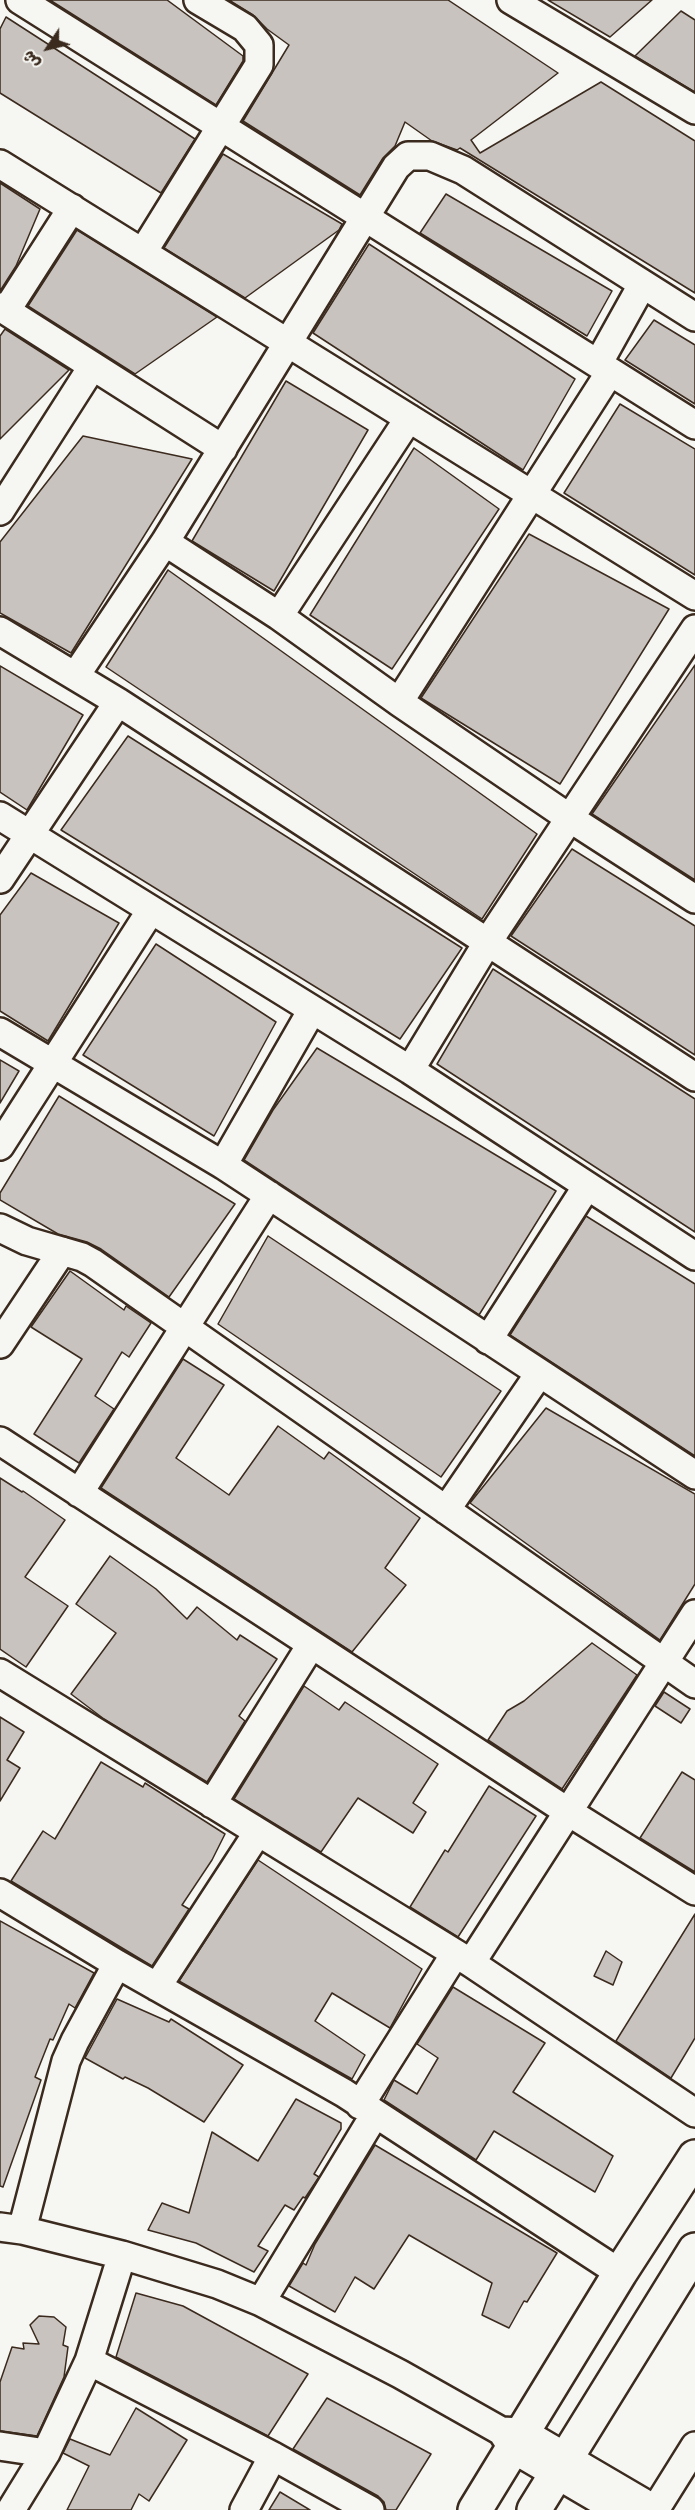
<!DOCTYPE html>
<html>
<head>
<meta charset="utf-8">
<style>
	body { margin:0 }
	#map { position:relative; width:695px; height:2510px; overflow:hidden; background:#f6f6f2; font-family:Dekko,"Playpen Sans Arabic",sans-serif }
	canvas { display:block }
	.north { position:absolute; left:18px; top:18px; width:60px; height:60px; -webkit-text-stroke:4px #f6f6f2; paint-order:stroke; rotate:235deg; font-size:16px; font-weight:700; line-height:24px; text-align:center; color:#3b2a1e }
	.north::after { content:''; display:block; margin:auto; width:21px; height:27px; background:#3b2a1e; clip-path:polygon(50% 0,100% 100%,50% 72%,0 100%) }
</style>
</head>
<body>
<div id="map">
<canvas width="695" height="2510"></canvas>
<div class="north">ش</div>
</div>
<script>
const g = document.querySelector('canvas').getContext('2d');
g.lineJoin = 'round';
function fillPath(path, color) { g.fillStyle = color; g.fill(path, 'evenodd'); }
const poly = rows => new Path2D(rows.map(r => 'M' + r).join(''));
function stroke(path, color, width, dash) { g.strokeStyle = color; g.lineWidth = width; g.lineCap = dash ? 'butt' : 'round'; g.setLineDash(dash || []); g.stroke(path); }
const building = poly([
	[50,0,167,0,243,56,243,61,216,105,50,0],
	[229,0,448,0,558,73,471,140,480,153,601,82,695,141,695,293,460,148,457,150,432,141,405,122,395,146,383,158,360,195,243,121,289,45,267,29,253,15,229,0],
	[548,0,652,0,610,37,548,0],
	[681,11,695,20,695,92,635,56,681,11],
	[6,17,195,139,161,193,0,93,0,29,6,17],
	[223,154,342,224,339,230,245,298,164,248,223,154],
	[0,183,40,209,16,266,0,291,0,183],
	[446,194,612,291,587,336,420,233,446,194],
	[77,230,217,317,135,374,28,306,77,230],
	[369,244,575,379,523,470,313,333,369,244],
	[654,320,695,345,695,404,625,360,654,320],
	[5,329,69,370,0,439,0,336,5,329],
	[286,381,368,430,274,591,192,541,286,381],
	[620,404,695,449,695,575,564,493,620,404],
	[83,436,192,459,71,653,0,613,0,542,83,436],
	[414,448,499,509,392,669,310,615,414,448],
	[529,534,669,609,560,784,421,698,529,534],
	[168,570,537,834,482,919,106,667,168,570],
	[695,665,695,880,592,814,695,665],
	[0,666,83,715,27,810,0,792,0,666],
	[128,736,462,948,400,1039,61,830,128,736],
	[572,849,695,926,695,1055,511,936,572,849],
	[31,873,119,923,48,1041,0,1011,0,915,31,873],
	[156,944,276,1022,214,1136,83,1055,156,944],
	[493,969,695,1099,695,1232,437,1064,493,969],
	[317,1048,556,1191,479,1315,244,1160,273,1110,317,1048],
	[0,1060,19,1071,0,1103,0,1060],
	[59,1096,235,1204,169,1297,101,1249,87,1242,58,1234,0,1200,0,1193,59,1096],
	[586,1216,695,1284,695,1456,510,1335,586,1216],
	[268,1236,501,1391,441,1477,218,1324,268,1236],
	[70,1271,124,1310,126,1306,151,1323,129,1357,122,1352,95,1396,114,1409,79,1463,34,1434,82,1359,31,1327,70,1271],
	[183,1359,224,1385,176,1458,229,1495,278,1426,324,1459,329,1452,420,1518,385,1568,406,1585,352,1652,101,1488,183,1359],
	[546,1408,695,1494,695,1584,660,1640,470,1503,546,1408],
	[0,1478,22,1492,23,1491,65,1520,25,1577,68,1606,26,1667,0,1649,0,1478],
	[110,1556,156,1589,187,1619,197,1607,237,1640,240,1635,277,1659,239,1716,245,1721,207,1782,104,1719,71,1694,116,1633,76,1604,110,1556],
	[592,1643,637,1675,562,1789,488,1740,507,1711,524,1701,592,1643],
	[304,1686,339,1710,345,1702,438,1764,413,1803,426,1812,413,1833,358,1798,321,1852,234,1799,304,1686],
	[664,1692,690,1709,681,1723,655,1706,664,1692],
	[0,1717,24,1732,7,1760,20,1768,0,1801,0,1717],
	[101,1762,143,1787,145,1783,225,1834,212,1860,182,1905,189,1909,152,1966,11,1881,43,1831,55,1839,101,1762],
	[682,1772,695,1780,695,1872,640,1838,682,1772],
	[489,1786,536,1816,458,1937,410,1907,445,1850,448,1852,489,1786],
	[258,1860,422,1969,390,2028,332,1993,315,2021,365,2055,352,2079,179,1981,258,1860],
	[695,1914,695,2038,671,2078,616,2041,695,1914],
	[0,1921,94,1973,75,2008,69,2004,53,2040,50,2039,35,2077,41,2080,3,2187,0,2186,0,1921],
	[606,1951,622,1962,613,1985,594,1976,606,1951],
	[453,1987,545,2043,513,2092,613,2156,595,2192,494,2131,476,2160,384,2100,394,2080,417,2094,438,2058,417,2044,453,1987],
	[117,1999,169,2022,171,2019,243,2065,204,2122,148,2088,125,2077,123,2079,85,2058,117,1999],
	[296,2099,341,2123,341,2129,314,2174,319,2177,305,2198,303,2197,294,2210,285,2205,258,2246,268,2251,254,2272,196,2243,148,2230,162,2203,189,2213,212,2132,258,2161,296,2099],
	[375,2145,557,2253,527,2302,524,2301,509,2328,482,2315,492,2283,409,2235,374,2289,355,2277,335,2312,289,2286,303,2263,306,2265,315,2244,375,2145],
	[136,2293,183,2306,308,2374,268,2436,116,2357,136,2293],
	[39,2316,54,2317,66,2327,63,2345,68,2347,64,2377,37,2436,0,2431,0,2382,12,2347,24,2349,23,2343,39,2344,30,2325,39,2316],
	[327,2398,431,2454,396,2510,386,2510,384,2502,378,2496,293,2449,327,2398],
	[136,2408,187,2440,149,2501,139,2494,131,2510,67,2510,89,2466,63,2453,70,2439,110,2455,136,2408],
	[280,2492,310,2510,269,2510,280,2492]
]);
const minor = poly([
	[20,0,695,425],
	[511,0,695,110],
	[0,164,695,596],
	[143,252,259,65,259,45,245,28,198,0],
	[0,307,223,449],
	[6,311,72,208],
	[598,364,642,285],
	[0,511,92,367],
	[165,542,279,616,399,702,571,819,695,899],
	[279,616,409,418],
	[0,631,118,702,695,1077],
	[76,675,165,542,396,167,408,156,430,156,463,170,695,317],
	[399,702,610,372],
	[0,816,410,1070,695,1256],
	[0,879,118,702],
	[0,1032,223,1165,695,1475],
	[410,1070,487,943,695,629],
	[0,1146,151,910],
	[223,1165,312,1010],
	[0,1228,27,1241,82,1257,93,1263,695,1684],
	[488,1340,587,1186],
	[0,1344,62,1251],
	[0,1441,567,1811,695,1891],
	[79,1493,269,1195],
	[446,1510,539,1374],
	[0,1673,471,1963,695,2113],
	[212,1804,311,1645],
	[0,1893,117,1964,344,2093,620,2273],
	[471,1963,695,1614],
	[157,1987,258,1832],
	[360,2105,455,1954],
	[0,2227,22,2230,122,2255,217,2284,261,2302,400,2374,501,2431,523,2432,656,2510],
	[22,2230,66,2061,75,2041,117,1964],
	[261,2302,375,2114],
	[89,2361,273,2456,370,2510],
	[502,2432,513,2449,617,2510],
	[0,2446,46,2453],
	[11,2510,46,2453,89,2361,122,2255],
	[244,2510,273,2456],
	[655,2510,695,2446]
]);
const major = poly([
	[475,2510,620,2273,695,2157],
	[534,2510,695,2250]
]);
fillPath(building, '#c8c3be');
stroke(building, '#3b2a1e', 1.5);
stroke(minor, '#3b2a1e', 32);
stroke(major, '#3b2a1e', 38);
stroke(minor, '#f6f6f2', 27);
stroke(major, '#f6f6f2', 33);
</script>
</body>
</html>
